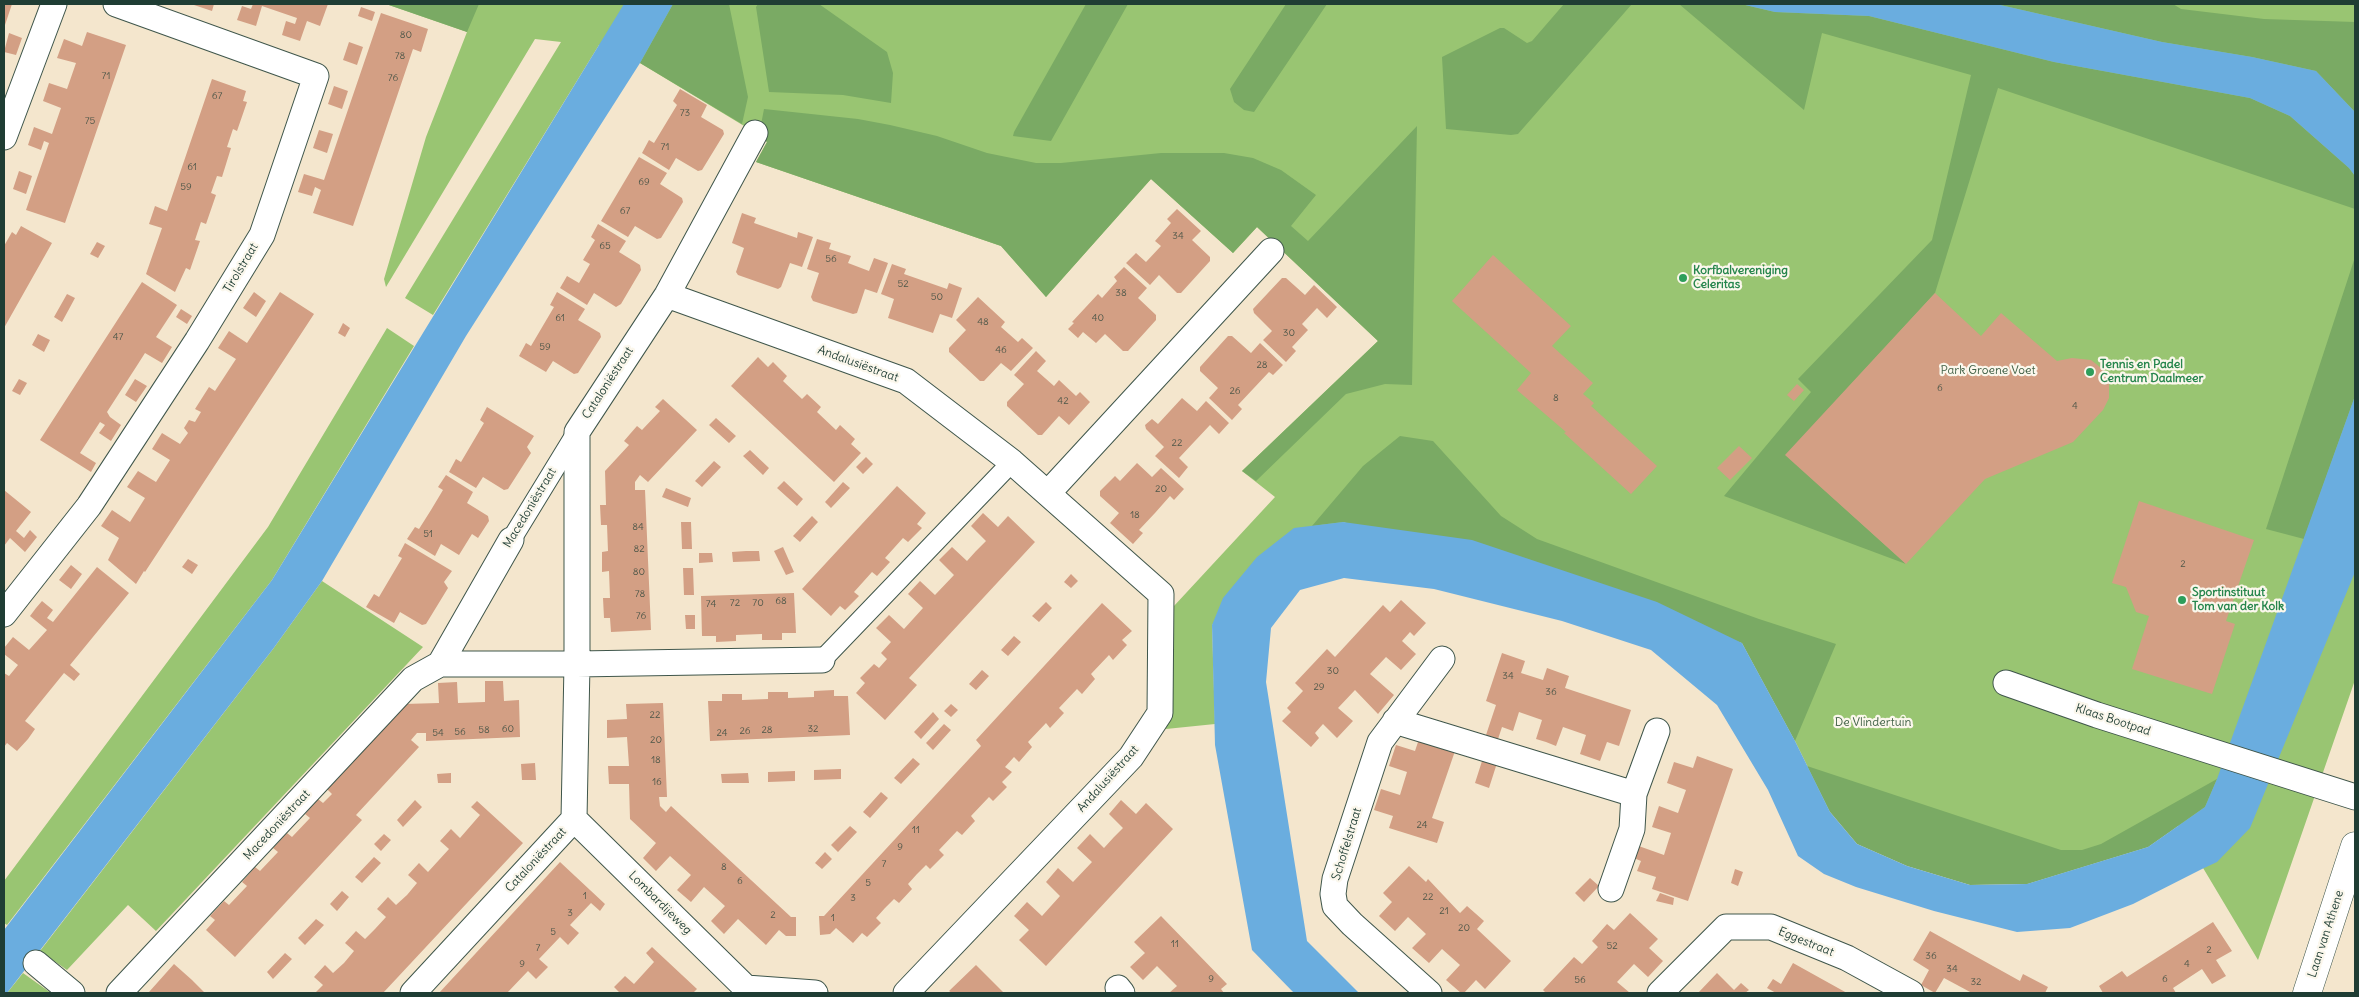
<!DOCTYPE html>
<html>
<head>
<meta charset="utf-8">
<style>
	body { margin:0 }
	#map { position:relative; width:2359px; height:997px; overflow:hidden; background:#f4e6cd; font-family:Delius,sans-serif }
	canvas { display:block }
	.frame { position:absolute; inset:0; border:5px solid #1f3d34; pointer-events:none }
</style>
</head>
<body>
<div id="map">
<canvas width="2359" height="997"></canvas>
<div class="frame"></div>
</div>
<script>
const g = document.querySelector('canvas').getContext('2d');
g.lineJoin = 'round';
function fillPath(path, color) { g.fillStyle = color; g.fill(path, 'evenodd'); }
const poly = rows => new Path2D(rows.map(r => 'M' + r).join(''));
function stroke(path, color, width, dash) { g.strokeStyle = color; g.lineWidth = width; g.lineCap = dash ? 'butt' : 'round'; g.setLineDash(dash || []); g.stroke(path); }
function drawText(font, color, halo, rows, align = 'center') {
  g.font = font + ' Delius,sans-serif'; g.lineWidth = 4.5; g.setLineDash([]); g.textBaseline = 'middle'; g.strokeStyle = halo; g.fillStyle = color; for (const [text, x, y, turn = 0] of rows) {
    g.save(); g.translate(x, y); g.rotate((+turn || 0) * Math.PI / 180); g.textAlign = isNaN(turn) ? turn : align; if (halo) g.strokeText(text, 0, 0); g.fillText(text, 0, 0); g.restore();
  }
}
const green = poly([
	[386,4,2355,4,2355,680,2258,960,2178,826,2148,847,2027,884,1830,812,1795,741,1742,643,1657,602,1472,540,1343,522,1212,625,1215,724,1166,729,1168,704,1161,620,1275,497,1242,471,1378,341,1257,227,1233,253,1151,179,1046,297,1001,246,756,162,767,142,759,135,640,63,599,45,433,315,405,298,561,42,535,39,386,287,384,279,426,137,467,32],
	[387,328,414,346,272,580,7,925,4,923,4,881,268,527],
	[322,581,423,647,156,931,128,905,67,970,40,951,273,649],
	[23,973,51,993,7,993]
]);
const forest = poly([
	[386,4,479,4,467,32],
	[673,4,729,4,748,97,742,124,640,63],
	[758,4,819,4,887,52,893,73,891,103,843,95,769,92,756,7],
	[1086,4,1128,4,1051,141,1013,136,1014,132],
	[1286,4,1327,4,1254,112,1244,110,1234,102,1230,89],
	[1564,4,1632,4,1518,134,1511,135,1446,129,1442,57,1500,28,1504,28,1527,43,1532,41],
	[1679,4,1741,4,1775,12,1869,16,2054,62,2250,98,2290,116,2349,168,2355,176,2355,209,1998,88,1935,293,1786,455,1906,564,1724,496,1811,392,1798,379,1932,240,1971,75,1822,33,1804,110],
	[1996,4,2173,4,2181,9,2264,19,2355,22,2355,112,2316,71,2252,57,2162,42],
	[764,109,858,119,890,125,937,136,987,153,1036,163,1061,163,1161,153,1224,153,1253,158,1281,170,1316,195,1291,226,1308,241,1417,126,1412,385,1385,384,1346,394,1256,481,1242,471,1378,341,1257,227,1233,253,1151,179,1046,297,1001,246,756,162,767,142,759,135],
	[2355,257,2355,396,2304,539,2266,529],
	[1400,436,1433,441,1501,516,1537,539,1759,619,1836,644,1795,741,1742,643,1343,522,1312,526,1363,466],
	[1807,766,2061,850,2082,850,2101,844,2217,779,2205,807,2148,847,2027,884,1970,885,1907,866,1857,844,1830,812]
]);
const water = poly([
	[624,4,673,4,640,63,466,336,322,581,273,649,7,993,4,993,4,930,272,580],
	[1741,4,1996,4,2162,42,2252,57,2316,71,2355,112,2355,176,2349,168,2290,116,2250,98,2054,62,1869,16,1775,12],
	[2355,396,2355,572,2250,828,2217,862,2202,869,2133,904,2070,928,2017,932,1934,911,1856,887,1824,874,1798,856,1768,790,1717,705,1651,650,1562,621,1434,589,1344,578,1300,590,1271,628,1266,682,1307,941,1359,993,1294,993,1252,950,1215,745,1212,625,1223,598,1257,557,1294,528,1343,522,1472,540,1657,602,1742,643,1795,741,1830,812,1857,844,1907,866,1970,885,2027,884,2148,847,2205,807,2217,779]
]);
const building = poly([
	[4,4,12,4,4,28],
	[191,4,214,4,212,11],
	[253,4,328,4,320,26,307,21,300,41,282,35,286,21,295,24,297,18,262,6,256,26,237,20,242,6,251,9],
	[361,7,375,12,372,21,358,16],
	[381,13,428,29,421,52,413,49,353,226,313,213,321,190,315,187,312,196,298,192,304,174,324,180],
	[87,32,126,45,65,223,26,210,49,143,44,141,41,150,28,145,34,127,52,134,61,108,43,101,49,83,67,89,76,63,57,58,64,39,82,46],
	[9,33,22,38,16,55,4,52],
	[349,42,363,47,357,65,343,60],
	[212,79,246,91,243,101,247,102,237,131,233,129,227,147,231,148,222,177,217,176,211,193,216,195,206,224,201,222,195,240,200,241,190,270,186,268,175,292,146,274,162,228,149,224,155,206,167,211],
	[334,86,348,91,342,109,328,104],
	[680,89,707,105,701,117,723,130,724,134,702,170,698,171,676,158,669,170,642,153,649,140,654,143,677,105,673,101],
	[319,130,333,134,327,153,313,148],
	[639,157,667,173,660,184,682,198,683,202,661,238,657,239,635,226,628,237,601,221],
	[19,171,32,176,26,194,13,189],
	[1177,209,1201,231,1192,240,1210,257,1210,261,1181,293,1177,293,1159,275,1150,285,1126,263,1136,253,1146,262,1161,246,1155,241,1171,223,1167,219],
	[742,213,756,218,754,223,797,238,798,232,813,237,802,267,790,263,781,287,778,289,738,275,736,272,744,248,732,243],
	[598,224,626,241,619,252,640,265,641,270,621,304,616,307,594,293,587,305,560,288,567,276,579,283,590,264,583,260,595,240,591,237],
	[21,226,52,243,4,328,4,246,12,232,16,235],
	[817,239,831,243,829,249,851,256,848,263,869,271,874,258,888,263,877,293,865,289,857,313,853,314,813,301,811,297,819,273,807,269],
	[97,242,105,246,98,258,90,254],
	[1493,255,1571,326,1552,346,1593,383,1583,394,1594,403,1591,406,1657,466,1631,494,1564,433,1566,432,1517,390,1531,373,1452,301],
	[892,264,906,269,904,274,947,289,949,283,962,288,952,318,940,314,933,333,888,318,894,299,881,294],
	[1124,267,1147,288,1138,298,1156,315,1156,320,1128,351,1123,351,1105,334,1096,343,1083,332,1078,338,1068,329,1074,323,1072,322,1098,294,1102,298,1117,281,1114,277],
	[1282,278,1286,278,1305,295,1314,285,1337,307,1327,318,1317,308,1302,324,1308,330,1292,347,1296,351,1286,362,1263,340,1272,331,1254,313,1253,309],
	[142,282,177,305,156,337,172,347,162,363,145,353,138,364,107,412,110,417,121,425,111,441,99,433,105,425,100,422,80,453,96,463,91,472,40,440],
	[254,292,266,301,256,317,243,308],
	[280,292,314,314,145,572,144,571,136,584,108,560,119,538,101,526,112,510,130,522,145,498,127,487,138,471,156,482,170,460,152,449,162,433,180,444,188,433,184,428,189,420,195,422,201,412,195,409,209,387,215,391,236,359,218,348,229,331,247,343],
	[557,292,585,309,578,320,600,333,601,337,578,373,574,374,553,361,546,372,519,356,526,343,531,346,554,307,550,305],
	[1935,293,1981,336,2001,313,2057,361,2072,358,2091,360,2105,371,2109,384,2109,398,2103,410,2073,442,1985,479,1906,564,1785,455],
	[67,294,75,298,62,322,54,317],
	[978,297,1005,322,1001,327,1018,342,1022,338,1033,348,1011,371,1001,363,984,381,980,381,949,352,949,348,966,330,956,320],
	[181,309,192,316,187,324,176,317],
	[343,323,350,328,345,337,338,333],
	[38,334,50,340,44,352,32,345],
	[1228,336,1232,336,1251,353,1260,343,1283,365,1273,375,1269,372,1238,405,1242,409,1232,420,1209,398,1218,388,1200,371,1200,367],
	[1036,351,1046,361,1037,371,1054,386,1059,380,1076,396,1080,392,1090,402,1069,425,1059,416,1042,435,1038,435,1007,406,1007,402,1024,384,1014,375],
	[758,357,768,367,773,362,787,376,783,381,802,399,807,394,821,407,817,412,836,430,840,425,855,439,851,444,861,453,834,482,731,386],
	[19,379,27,383,20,395,12,391],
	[135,379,147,386,136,402,125,395],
	[1797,384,1804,390,1794,401,1787,395],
	[1182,398,1197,411,1206,401,1229,423,1219,434,1210,425,1179,458,1188,467,1179,478,1155,456,1164,447,1146,429,1145,425,1152,419,1158,424],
	[663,399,697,430,648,482,640,475,635,482,635,490,645,490,651,630,611,632,610,618,604,618,603,598,610,598,609,571,602,572,602,552,608,551,607,525,601,525,600,505,606,505,605,471,629,445,624,441,630,434,637,426,642,430,660,411,655,407],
	[487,407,534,436,527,447,531,453,508,489,504,490,483,477,476,488,449,472,456,459,461,462,484,423,480,420],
	[716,418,736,436,729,443,709,425],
	[1739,446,1752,458,1730,480,1717,468],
	[750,450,769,468,763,475,743,456],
	[866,457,873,464,863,474,856,467],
	[714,461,721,467,702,487,695,481],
	[1137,463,1152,477,1161,468,1184,489,1174,500,1170,496,1155,513,1139,530,1143,533,1133,544,1110,523,1119,513,1100,496,1100,491,1115,476,1120,481],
	[446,475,473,492,467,503,488,516,489,521,478,538,472,534,459,555,441,544,435,556,407,539,415,527,419,529,431,510,443,490,438,487],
	[784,481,803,499,797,506,777,488],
	[843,482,850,488,831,508,825,502],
	[897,486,926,513,917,524,922,528,908,542,903,538,885,558,890,562,877,576,872,572,854,592,859,596,845,610,840,606,831,616,802,589],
	[666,488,691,498,688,507,662,497],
	[4,490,31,512,16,531,24,538,30,530,37,537,25,552,10,538,4,546],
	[2139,501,2254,540,2226,621,2235,624,2212,694,2132,669,2149,616,2136,612,2126,587,2112,583],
	[983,513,998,527,1008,516,1035,542,909,678,917,685,885,720,856,693,865,683,860,678,874,664,879,668,887,659,881,653,891,642,876,628,889,615,904,629,923,608,908,594,920,581,935,595,954,575,939,560,952,547,967,561,976,551,986,541,971,526],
	[812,516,818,522,800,542,793,536],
	[681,522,691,522,692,549,682,549],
	[405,543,452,571,444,582,448,588,426,624,422,625,400,612,394,623,366,607,374,594,379,597,402,558,398,556],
	[783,547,794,572,786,575,774,551],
	[746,551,759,551,760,561,733,562,732,552],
	[699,553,712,553,713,562,699,563],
	[188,559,198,565,192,574,182,567],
	[71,565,82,574,71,589,59,580],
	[97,567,129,593,70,665,80,674,74,681,64,673,25,721,35,729,28,739,17,751,7,743,4,747,4,673,9,676,18,665,4,654,4,648,13,637,29,650,47,630,30,616,36,608,42,601,53,610,47,618,53,622],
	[683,568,693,568,694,595,684,595],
	[1071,574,1078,581,1071,588,1064,582],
	[794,593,796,633,782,633,782,640,762,640,762,634,736,635,736,641,716,642,716,636,702,636,701,596],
	[1401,600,1426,623,1414,636,1410,632,1402,641,1416,654,1401,670,1386,657,1370,674,1394,695,1378,714,1355,690,1338,708,1353,721,1337,738,1323,724,1315,733,1319,738,1311,747,1282,721,1291,712,1287,708,1303,691,1295,683,1327,649,1335,657,1383,605,1390,612],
	[1046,602,1052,608,1039,622,1032,616],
	[1102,603,1132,631,1122,640,1127,645,1113,660,1109,655,1091,674,1095,679,1082,694,1077,689,1059,708,1064,713,1050,728,1046,723,1028,742,1032,747,1019,762,1014,757,1005,767,1012,772,1002,782,1007,787,993,801,989,797,971,816,975,821,962,835,957,831,939,850,944,855,930,869,926,865,917,874,908,884,912,889,899,903,894,899,885,908,876,918,881,923,867,937,862,933,853,943,836,928,830,934,820,935,819,916,824,916,981,746,976,740],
	[685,615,695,615,695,629,686,629],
	[1014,636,1021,642,1008,656,1001,650],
	[1502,653,1525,661,1521,673,1543,680,1547,668,1569,676,1565,688,1631,710,1619,746,1607,742,1600,761,1580,754,1586,735,1563,727,1556,746,1546,742,1536,739,1542,720,1519,712,1513,731,1502,727,1498,739,1486,735,1496,705,1486,701],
	[982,670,989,676,976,690,969,684],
	[485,681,503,681,504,701,519,700,520,737,426,741,426,733,417,733,411,740,419,747,356,815,362,820,235,957,206,930,215,920,210,916,224,901,229,905,247,886,242,882,255,867,260,871,278,852,273,848,287,833,292,837,310,818,305,814,318,799,323,803,332,794,326,788,404,704,439,703,438,683,457,682,458,703,485,702],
	[834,690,834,696,848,696,850,735,710,741,708,701,722,701,722,694,742,694,742,700,768,699,768,692,788,692,788,698,814,697,814,691],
	[663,703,667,797,659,797,660,806,666,812,671,806,791,917,796,917,796,936,786,936,779,930,766,945,738,919,724,934,711,921,725,906,704,887,691,902,677,890,691,875,670,856,656,871,643,858,656,843,630,819,629,784,609,784,608,766,629,766,627,737,607,738,607,720,627,719,626,704],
	[951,704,958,710,951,717,944,711],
	[933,712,939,719,921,739,914,732],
	[944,724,951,730,933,750,926,743],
	[1419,739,1455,751,1432,818,1444,822,1437,843,1389,828,1393,816,1374,810,1381,789,1400,795,1407,772,1389,766,1396,745,1415,751],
	[1697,756,1733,769,1688,901,1652,889,1656,877,1637,871,1641,861,1629,856,1633,844,1664,855,1671,833,1652,827,1659,806,1678,813,1686,790,1667,783,1674,762,1693,768],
	[913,758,920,764,901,784,894,778],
	[1483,758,1497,763,1489,788,1475,783],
	[535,763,536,780,522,780,521,764],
	[841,769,841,779,814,780,814,770],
	[795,771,795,781,768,782,768,772],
	[451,773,451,783,438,783,437,774],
	[748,773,749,783,722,783,721,774],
	[881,792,888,798,870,818,863,812],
	[415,800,422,807,403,827,397,820],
	[1121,800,1136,814,1146,803,1173,829,1046,966,1019,940,1029,930,1014,916,1027,902,1042,916,1060,896,1046,882,1058,868,1073,882,1092,862,1077,848,1090,834,1104,848,1114,837,1123,828,1109,814],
	[477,801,523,843,383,993,315,993,323,985,314,977,325,965,333,973,344,963,354,951,345,943,356,931,365,939,375,929,386,917,377,909,388,897,396,905,407,895,417,883,408,875,419,863,428,872,449,849,440,841,451,829,460,838,480,815,471,807],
	[850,826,857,832,838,852,831,845],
	[384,834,391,840,381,851,374,844],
	[825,852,832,859,822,869,815,863],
	[374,857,381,863,362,883,355,877],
	[560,862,605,904,600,911,591,903,570,925,579,933,568,945,560,937,539,959,548,967,536,979,528,971,507,993,439,993],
	[1409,866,1426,882,1428,879,1460,913,1467,906,1484,921,1477,929,1511,961,1485,989,1476,980,1464,993,1461,993,1446,980,1460,965,1442,949,1429,963,1412,948,1426,934,1408,917,1395,931,1379,916,1392,902,1383,893],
	[1735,869,1743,872,1738,886,1731,883],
	[1590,878,1599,886,1584,902,1575,893],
	[342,891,349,897,337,911,330,904],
	[1660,893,1674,898,1673,905,1656,901],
	[1630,913,1658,939,1649,948,1663,961,1648,977,1634,964,1617,982,1630,993,1546,993,1543,990,1574,957,1582,964,1598,947,1592,941,1607,924,1614,930],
	[1161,916,1227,984,1221,989,1224,993,1169,993,1177,986,1157,966,1143,980,1130,967,1145,953,1134,942],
	[316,919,324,925,305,945,298,938],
	[2213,922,2232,951,2216,960,2226,976,2212,984,2202,969,2173,988,2176,993,2103,993,2099,986,2122,971,2127,977],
	[1930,931,2020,981,2023,974,2048,987,2045,993,1972,993,1944,978,1935,993,1921,985,1929,970,1913,960],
	[652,947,697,989,693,993,620,993,614,987,625,976,634,984,654,962,646,953],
	[285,953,292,959,273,979,267,972],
	[1793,963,1847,993,1776,993,1767,988,1773,979,1781,984],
	[174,964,192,980,205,993,149,992],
	[976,965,1004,993,952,993,949,991],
	[1717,973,1734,990,1741,983,1749,990,1745,993,1698,993]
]);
const pedestrian = poly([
	[511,540,577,432],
	[822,660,1012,462]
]);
const minor = poly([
	[4,137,54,4],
	[667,295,906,381,1012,462,1161,594,1160,713,1131,757,906,993],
	[1048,493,1271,251],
	[4,614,89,506,197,341,262,235,316,76,116,4],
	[440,664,511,540],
	[2006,683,2097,715,2355,797],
	[1395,721,1634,794],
	[574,819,746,988,815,993],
	[1611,889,1632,829,1634,794,1657,731],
	[36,963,72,993],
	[1118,988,1122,993],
	[119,993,413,679,440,664,577,664,822,660],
	[413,993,574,819,577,664,577,432,667,295,755,133],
	[1429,993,1352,924,1335,906,1333,894,1335,879,1380,742,1442,659],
	[1660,993,1726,927,1771,927,1847,958,1911,993]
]);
const tertiary = poly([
	[2307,993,2355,846]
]);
const markers = [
	[1683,278,5,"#2e9e5b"],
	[2090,372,5,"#2e9e5b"],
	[2182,600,5,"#2e9e5b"]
];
const numberNames = [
	["80",406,35],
	["78",400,56],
	["71",106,76],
	["76",393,78],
	["67",217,96],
	["73",685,113],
	["75",90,121],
	["71",665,147],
	["61",192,167],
	["69",644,182],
	["59",186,187],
	["67",625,211],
	["34",1178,236],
	["65",605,246],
	["56",831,259],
	["52",903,284],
	["38",1121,293],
	["50",937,297],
	["61",560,318],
	["40",1098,318],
	["48",983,322],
	["30",1289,333],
	["47",118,337],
	["59",545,347],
	["46",1001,350],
	["28",1262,365],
	["6",1940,388],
	["26",1235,391],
	["8",1556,398],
	["42",1063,401],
	["4",2075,406],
	["22",1177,443],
	["20",1161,489],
	["18",1135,515],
	["84",638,527],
	["51",428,534],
	["82",639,549],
	["2",2183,564],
	["80",639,572],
	["78",640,594],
	["68",781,601],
	["72",735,603],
	["70",758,603],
	["74",711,604],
	["76",641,616],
	["30",1333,671],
	["34",1508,676],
	["29",1319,687],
	["36",1551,692],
	["22",655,715],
	["60",508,729],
	["32",813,729],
	["58",484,730],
	["28",767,730],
	["26",745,731],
	["56",460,732],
	["54",438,733],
	["24",722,733],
	["20",656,740],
	["18",656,760],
	["16",657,782],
	["24",1422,825],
	["11",916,830],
	["9",900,847],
	["7",884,864],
	["8",724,867],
	["6",740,881],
	["5",868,883],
	["1",585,896],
	["22",1428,897],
	["3",853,898],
	["21",1444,911],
	["3",570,913],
	["2",773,915],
	["1",833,918],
	["20",1464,928],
	["5",553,932],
	["11",1175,944],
	["52",1612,946],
	["7",538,948],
	["2",2209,950],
	["36",1931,956],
	["9",522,964],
	["4",2187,964],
	["34",1952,969],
	["9",1211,979],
	["6",2165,979],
	["56",1580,980],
	["32",1976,982]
];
const streetNames = [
	["Tirolstraat",241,268,-59],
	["Andalusiëstraat",858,364,20],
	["Cataloniëstraat",608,383,-57],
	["Macedoniëstraat",530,508,-59],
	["Klaas Bootpad",2113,720,18],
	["Andalusiëstraat",1108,779,-48],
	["Macedoniëstraat",277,825,-47],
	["Schoffelstraat",1347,844,-73],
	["Cataloniëstraat",536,860,-47],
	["Lombardijeweg",660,903,45],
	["Laan van Athene",2326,934,-72],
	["Eggestraat",1806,942,22]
];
const leisureNames = [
	["Korfbalvereniging",1693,271],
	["Celeritas",1693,285],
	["Tennis en Padel",2100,365],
	["Centrum Daalmeer",2100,379],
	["Sportinstituut",2192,593],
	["Tom van der Kolk",2192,607]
];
const parkNames = [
	["Park Groene Voet",1988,371],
	["De Vlindertuin",1873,723]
];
fillPath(green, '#99c572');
fillPath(forest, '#7aaa64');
fillPath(water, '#6aaddf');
fillPath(building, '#d39f84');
stroke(pedestrian, '#3f564b', 21);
stroke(minor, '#3f564b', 27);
stroke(tertiary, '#3f564b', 29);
stroke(pedestrian, '#fff', 19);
stroke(minor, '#fff', 25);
stroke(tertiary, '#fff', 28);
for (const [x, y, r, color] of markers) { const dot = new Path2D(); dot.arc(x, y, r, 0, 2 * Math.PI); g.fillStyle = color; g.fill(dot); stroke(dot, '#fbf7ec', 2); }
drawText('10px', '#4c5648', null, numberNames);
drawText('12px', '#1f3d34', '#fbf7ec', streetNames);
drawText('bold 12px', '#27864d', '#fbf7ec', leisureNames, 'left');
drawText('12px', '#3e5f44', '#fbf7ec', parkNames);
</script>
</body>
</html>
